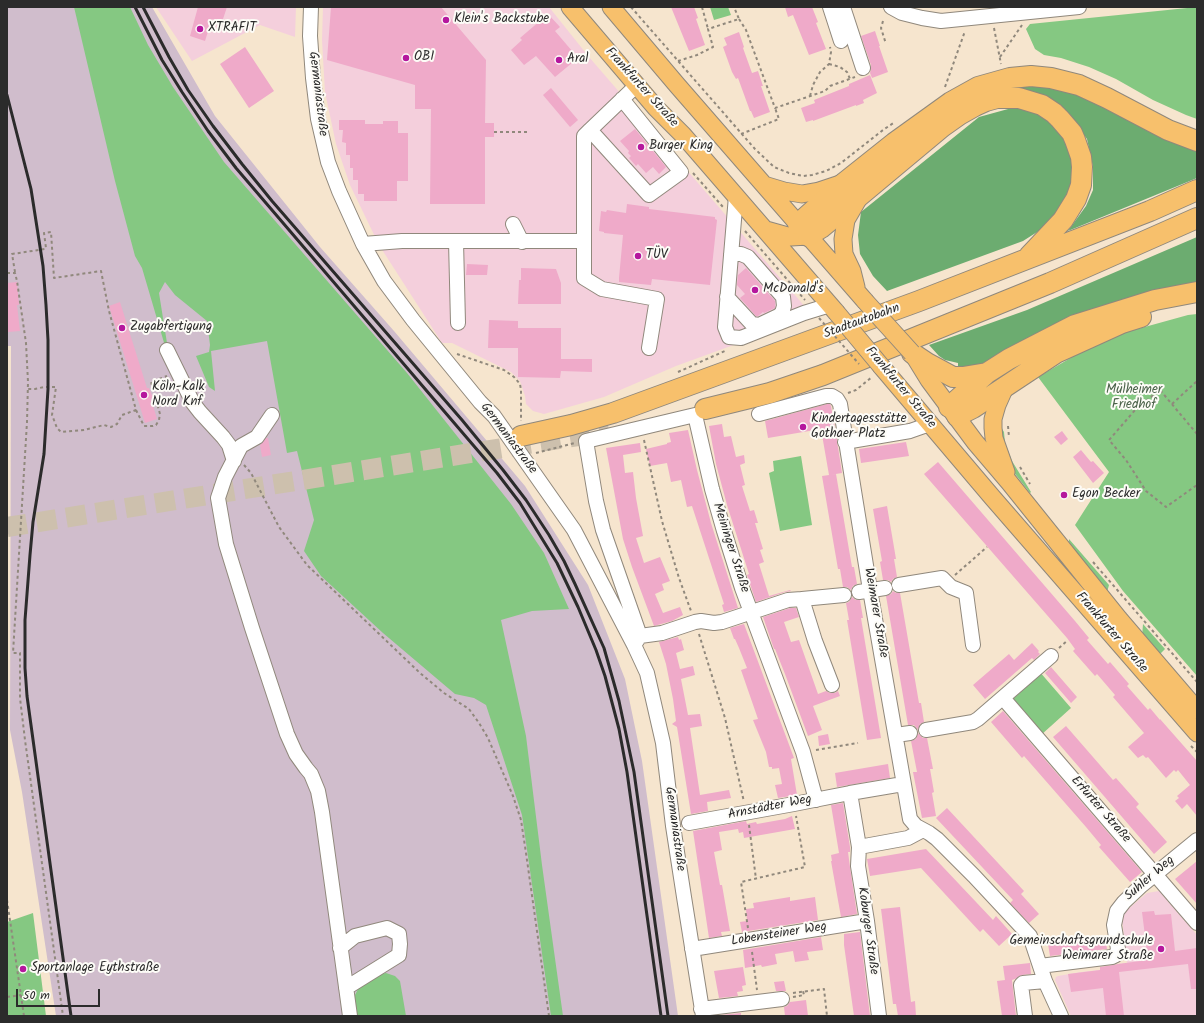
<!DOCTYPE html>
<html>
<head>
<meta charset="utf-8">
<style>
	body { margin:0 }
	#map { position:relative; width:1204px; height:1023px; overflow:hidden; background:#f6e5ce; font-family:Kalam,sans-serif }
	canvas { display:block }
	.frame { position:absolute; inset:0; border:8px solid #2b2b2b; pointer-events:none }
	.scale { position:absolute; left:16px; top:989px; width:84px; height:18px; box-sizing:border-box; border:2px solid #2b2b2b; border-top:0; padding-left:5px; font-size:12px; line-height:14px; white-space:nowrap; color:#2b2b2b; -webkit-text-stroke:3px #fdfcf7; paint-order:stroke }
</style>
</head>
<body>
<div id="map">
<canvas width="1204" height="1023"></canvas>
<div class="frame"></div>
<div class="scale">50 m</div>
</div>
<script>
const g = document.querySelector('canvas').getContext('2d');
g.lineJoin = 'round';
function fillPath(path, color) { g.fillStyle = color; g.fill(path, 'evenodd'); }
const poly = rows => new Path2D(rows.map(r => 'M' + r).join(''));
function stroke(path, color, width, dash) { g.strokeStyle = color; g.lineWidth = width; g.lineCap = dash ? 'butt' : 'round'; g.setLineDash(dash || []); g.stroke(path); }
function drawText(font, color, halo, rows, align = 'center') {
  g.font = font + ' Kalam,sans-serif'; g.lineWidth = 4; g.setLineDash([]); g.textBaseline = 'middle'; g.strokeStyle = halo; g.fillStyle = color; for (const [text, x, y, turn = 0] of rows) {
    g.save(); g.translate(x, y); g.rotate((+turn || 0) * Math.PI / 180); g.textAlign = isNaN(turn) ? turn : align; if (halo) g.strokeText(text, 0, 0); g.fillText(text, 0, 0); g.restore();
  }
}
const built = poly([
	[156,7,296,7,295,37,260,25,192,61],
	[323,7,549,7,589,57,813,316,676,366,604,397,544,414,533,411,526,404,525,396,520,381,511,372,452,343,442,343,379,245,350,185,336,144,325,92,322,40],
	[1159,891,1197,935,1197,1016,1071,1016,1055,980,1056,977,1058,976,1081,972,1100,970,1118,966,1118,964,1127,963,1123,927,1122,921,1124,914,1127,910,1147,893]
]);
const industrial = poly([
	[7,7,152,7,215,116,320,247,394,331,525,486,588,585,625,679,642,761,678,1016,56,1016,22,792,10,730,11,346,7,346]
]);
const green = poly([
	[74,7,130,7,148,45,173,87,224,162,407,373,511,504,544,553,569,609,532,611,501,620,526,736,542,865,563,1016,551,1016,522,815,486,705,474,698,455,694,383,633,321,576,304,551,314,520,297,451,287,453,267,341,211,351,215,391,209,387,196,356,209,352,210,345,207,321,175,295,165,282,159,293,167,343,165,346,142,268,135,256,115,181],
	[710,7,728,7,731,15,714,20],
	[1197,7,1197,119,1186,115,1153,100,1116,79,1089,67,1061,58,1044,55,1035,49,1026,29,1030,24],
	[1197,314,1197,676,1123,591,1075,525,1109,472,1038,377,1074,356,1123,333,1188,315],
	[1001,427,1004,432,1005,443,1012,461,1031,492,1030,493,1012,470,1000,445],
	[801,456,812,525,780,531,769,473,774,471,773,461],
	[1069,539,1109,585,1106,596,1069,542],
	[1143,624,1165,649,1160,654,1142,637],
	[1039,671,1071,708,1041,735,1013,700,1014,698,1040,674],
	[33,913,46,1016,7,1016,7,922],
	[386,973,395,976,400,981,406,1016,353,1016,354,997,359,987,376,975]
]);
const forest = poly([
	[1053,84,1197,148,1197,178,1068,231,1086,206,1093,190,1093,167,1087,139,1074,121,1000,87],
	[1019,106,1044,115,1067,142,1075,160,1074,177,1068,196,1045,227,1023,241,887,291,873,276,860,254,858,235,861,212,979,117],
	[1197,237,1197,284,1095,311,1018,343,973,369,958,372,958,363,945,360,939,356,929,345,1027,310]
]);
const building = poly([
	[198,7,227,7,222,22,212,19,205,41,190,36],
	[331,7,441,7,486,60,485,123,494,123,494,137,485,137,485,204,430,204,431,109,415,109,415,85,327,60],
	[671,7,694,7,698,18,696,19,705,45,689,51],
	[785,7,812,7,818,22,816,23,826,49,809,55,793,15,788,17],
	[548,14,560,27,555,31,578,58,555,77,536,56,524,65,511,50,522,40,520,38],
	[875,31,880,46,879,46,888,72,872,78,870,73,871,69,871,65,861,36],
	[739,32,744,47,743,48,752,73,758,71,763,86,761,86,770,112,754,118,751,111,750,111,738,78,736,79,732,72,723,47,727,45,724,38],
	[245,47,274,91,249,108,220,64],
	[870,75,877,93,863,100,864,103,856,106,856,105,813,121,813,120,806,122,801,108,815,103,814,100,849,86,849,84],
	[551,88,578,120,570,127,543,95],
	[339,120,365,120,365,124,383,124,383,121,398,121,398,133,408,133,408,181,397,181,397,201,364,201,364,194,358,194,358,180,353,180,353,168,350,168,350,155,346,155,346,143,342,142,343,130,339,130],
	[635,129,666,167,659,174,653,167,646,173,638,164,636,166,629,158,631,156,628,153,629,151,620,141],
	[627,204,649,207,649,209,715,217,715,219,717,220,710,285,652,279,651,285,619,282,619,278,623,235,604,233,604,232,599,231,601,211,606,212,607,210,626,213],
	[467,264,488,265,487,275,466,275],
	[521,268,556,269,561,283,561,304,518,304,519,280,521,280],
	[746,268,775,301,775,308,764,313,763,312,758,316,756,316,740,298,745,294,737,285,738,275],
	[17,282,19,305,17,305,20,331,8,332,7,319,7,283],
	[120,302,147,388,149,388,153,398,151,399,157,419,145,423,109,306],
	[489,320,518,321,518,328,561,328,561,359,592,359,592,372,561,371,560,378,518,377,518,348,488,348],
	[827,404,830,404,831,406,837,439,837,443,838,447,842,473,829,475,821,429,768,438,765,421],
	[722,424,724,437,731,436,736,457,744,455,745,463,740,465,745,485,742,486,750,511,754,510,758,523,755,523,763,549,760,550,764,562,759,564,769,596,790,590,791,591,785,592,756,602,747,575,749,574,727,505,716,464,709,426],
	[688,430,697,470,711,523,738,608,724,612,722,605,724,604,692,506,687,507,681,480,671,482,667,463,650,466,646,449,667,444,667,443,671,442,669,433],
	[1062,431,1068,439,1061,445,1054,437],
	[266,438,268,438,271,455,262,457,260,445],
	[906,442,909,456,861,463,859,449],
	[640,443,641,452,623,455,625,473,633,472,636,498,643,536,636,538,644,563,660,557,670,581,662,584,664,590,655,594,663,613,680,607,683,615,672,621,654,626,632,567,623,539,606,448],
	[1081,450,1091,462,1093,461,1104,473,1093,483,1073,457],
	[938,462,1075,621,1089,638,1087,640,1108,664,1110,662,1129,684,1127,686,1148,710,1150,708,1160,720,1160,719,1197,761,1197,816,1187,804,1182,809,1175,801,1179,798,1177,796,1190,785,1178,770,1176,772,1174,770,1166,778,1148,757,1146,758,1143,755,1138,758,1128,747,1144,733,1113,697,1115,695,1097,674,1095,676,1073,651,1075,649,1067,638,924,474],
	[836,474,852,567,854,567,857,584,853,586,851,590,847,587,843,587,840,569,838,569,822,476],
	[887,506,896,559,894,559,897,577,893,579,891,582,888,580,883,580,880,562,882,561,873,509],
	[893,591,896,593,900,593,919,703,921,703,924,722,920,724,918,730,914,725,908,725,886,596,891,594],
	[852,597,856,600,860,600,863,618,861,618,881,738,867,740,847,620,849,620,846,603,849,602],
	[790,608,796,608,799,617,784,622,791,642,799,640,818,694,826,691,830,693,835,693,838,691,840,696,813,706,822,730,808,736,785,674,775,649,774,649,763,617],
	[744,624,794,758,791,759,797,795,778,798,775,785,782,784,779,768,772,769,772,767,769,767,766,752,753,720,758,719,741,670,747,668,739,648,735,639,734,639,730,628],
	[678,637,679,640,681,639,684,650,676,653,680,669,693,666,695,675,681,679,688,715,700,714,702,726,690,728,700,795,729,790,731,798,707,802,708,811,691,814,677,727,672,724,676,721,673,699,666,664,659,642],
	[1032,643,1039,651,1038,652,1040,654,1034,660,1032,658,985,699,973,685,1009,654,1014,660],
	[1051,667,1077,697,1071,703,1045,673],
	[1003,711,1142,872,1130,882,1099,847,1101,845,1086,827,1024,756,1022,758,991,722],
	[1066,726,1113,780,1116,778,1139,804,1136,807,1167,842,1154,854,1053,737],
	[918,733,923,738,927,738,933,769,930,769,934,792,932,793,936,816,922,818,913,772,917,772,911,741,916,739],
	[828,734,830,744,819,746,818,736],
	[888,764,890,778,837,787,835,773],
	[843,803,850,847,850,852,848,852,850,867,857,914,841,917,831,861,832,861,831,855,839,853,831,805],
	[947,808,1024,891,1021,894,1039,914,1029,923,1010,903,1013,900,936,818],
	[792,816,795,829,744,838,743,832,739,833,738,829,719,832,722,850,714,852,720,885,722,885,730,931,721,932,722,936,709,938,693,831,746,821,747,824,756,822,757,824,785,819],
	[926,849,993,920,996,916,1012,934,999,946,983,929,980,932,921,868,870,876,867,859],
	[1197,861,1197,904,1175,879],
	[790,897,790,901,815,897,818,920,742,932,740,922,747,921,746,909,754,908,753,903],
	[900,907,911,1002,915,1001,916,1016,898,1016,896,1004,893,1004,881,909],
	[1154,911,1155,915,1171,914,1175,951,1197,948,1197,989,1191,989,1188,964,1119,972,1124,1016,1106,1016,1103,988,1071,992,1068,974,1100,970,1100,967,1113,965,1118,964,1148,960,1142,912],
	[860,932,870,1016,854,1016,844,945,844,934],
	[821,937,823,950,807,952,809,960,795,962,793,951,775,954,777,964,762,967,761,965,745,968,743,950],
	[1105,937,1107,949,1050,956,1048,944],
	[1030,963,1031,974,1022,975,1015,979,1012,980,1016,1016,1002,1016,997,981,1005,980,1003,966],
	[743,967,746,985,742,986,743,991,737,992,738,996,719,998,714,971],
	[784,981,786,991,776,991,774,982],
	[806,1000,808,1016,785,1016,784,1007,787,1006,790,1002],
	[741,1013,741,1016,721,1016,721,1015]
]);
const highwayTunnel = poly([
	[7,527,584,435,609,430]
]);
const path = poly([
	[631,7,755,149,774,167,789,173,803,176,812,175,826,171,841,163,883,130,895,122],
	[702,7,708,29],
	[739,19,746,30,775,108,825,91,830,86,855,77],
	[883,21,881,28,886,44],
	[994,28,1001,64],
	[1000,57,1022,25],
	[678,61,697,55,713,47,708,29,739,19,734,7],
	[829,64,840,67,847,72,850,79],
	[945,87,965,31],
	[810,96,813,85,820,72,829,64,831,52,830,47],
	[494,132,529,132],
	[741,134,779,119,775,108],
	[693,173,723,207],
	[745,231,805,300],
	[15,272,12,254,45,249,46,248,44,233,51,232,54,278,101,271,109,311,136,410,122,415,117,424,111,427,104,425,84,430,61,432,57,428,52,415,56,387,44,387,35,389,28,389],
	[7,273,15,273,17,281,26,343,28,382,27,422,13,653,20,653,20,698,25,740,63,1016],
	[457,354,504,370,514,377,520,384,521,390,521,421],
	[678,372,727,350],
	[848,393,856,390,872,377],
	[1172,404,1197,381],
	[136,410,144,426,153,426,156,425,159,420,160,414,151,382,167,376],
	[1008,426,1009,437],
	[1197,434,1160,390,1136,409,1109,440,1126,460,1146,491,1166,507,1197,485],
	[644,440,662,521,679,578,691,611],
	[536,453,575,443],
	[244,465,251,473,279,527,307,565,420,673,444,693,469,709,479,723,488,738,513,796,521,820,526,853,549,1016],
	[1020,467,1030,484],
	[1093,562,1197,682],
	[955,575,987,547],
	[699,634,725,718,744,802],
	[1059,648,1068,640],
	[1191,746,1197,752],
	[816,750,858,743],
	[749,825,756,879],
	[7,900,24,1016],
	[748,928,741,882,805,867,796,816],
	[752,952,757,990],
	[793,993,824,989,827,1016],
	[7,997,21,995],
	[793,997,804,995,803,991]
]);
const minor = poly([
	[311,7,310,36,313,78,318,119,328,162,339,191,363,244,384,281,413,320,480,402,494,416,574,530,634,645,647,673,663,743,673,826,684,897,703,1016],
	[830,7,841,41],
	[843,7,863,68],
	[891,7,902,13,922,18,941,21,1079,7],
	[622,99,681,172,649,195,590,130,637,85],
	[736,196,725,327,729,337,741,338,804,313,830,305],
	[513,224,522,242],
	[456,241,458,323],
	[584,241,584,278,602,289,657,299,649,348],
	[363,244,402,241,584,241,584,136,590,130],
	[727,297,752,324,759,325,778,316,782,313,784,306,783,297,748,257,741,254,731,254],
	[167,350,193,403,200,412,223,437,229,445,234,461],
	[759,414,826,396,832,396,837,399,840,404,870,590,910,819,916,826,929,833,937,839,974,876,1030,936,1045,981,1061,1016],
	[272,415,257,437,241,446,225,477,218,498,226,544,252,628,287,734,296,754,306,768,311,774,318,791,322,812,350,1016],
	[845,442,910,431,930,424],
	[899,585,942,578,951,587,966,593,973,645],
	[859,592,885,588],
	[640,636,662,633,695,622,701,621,714,623,722,622,788,600,802,599],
	[634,645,640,636,603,530,596,501,586,441,695,415,712,489,724,531,742,588,803,752,816,800],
	[832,685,815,641,802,599,844,595],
	[1003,698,1197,923],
	[926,730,973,722,978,719,1051,656],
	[896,735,910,733],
	[903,784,850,793,859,847,908,838,923,830],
	[689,823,794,804,850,793],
	[859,847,858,866,867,921,879,1016],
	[340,948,355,936,387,928,399,934,400,944,399,955,346,988],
	[692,949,867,921],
	[1040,966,1112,957,1116,955,1118,949,1114,925,1117,911,1124,902,1142,885,1197,840],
	[701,1009,782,999],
	[1025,1016,1021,985,1023,983,1045,981]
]);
const major = poly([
	[570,7,656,108,683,135,836,312],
	[611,7,677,85,865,301],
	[764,185,784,191,802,194,819,191,843,183],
	[766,230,791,237,808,236],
	[856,287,852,271,844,254,843,239,846,220,857,201],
	[913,354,929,380,975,442,1009,482,1119,619,1197,710],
	[881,366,992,497,1197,733],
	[1005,387,997,405,993,419,993,428,994,438,1006,472]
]);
const highway = poly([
	[798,224,845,182,894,143,951,102,978,87,1010,78,1031,76,1051,78,1079,85,1107,98,1168,130,1197,141],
	[808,236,821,228,942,127,959,115,975,106,986,101,997,98,1019,98,1042,105,1054,113,1060,119,1072,133,1075,140,1081,157,1082,167,1081,185,1076,199,1063,220,1029,256],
	[912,353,927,363,953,377,963,377,987,373],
	[949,407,987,373,1009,359,1075,325,1155,300,1197,292],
	[705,409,770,393,823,375,1050,283,1197,218],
	[957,416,973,408,1056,353,1122,323,1141,317],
	[521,436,571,425,613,413,919,301,1150,211,1197,190]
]);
const rail = poly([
	[135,7,162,60,182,92,208,131,236,168,497,473,520,503,557,563,578,607,596,650,605,676,619,729,627,772,661,1016],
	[143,7,169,57,188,90,213,126,242,164,272,201,462,420,503,470,526,500,549,535,564,561,575,584,604,648,619,701,634,772,668,1016],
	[7,95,31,189,43,266,46,305,48,340,48,389,44,454,33,522,30,555,25,620,25,668,27,696,71,1016]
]);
const pathBridge = poly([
	[819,318,859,364]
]);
const majorBridge = poly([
	[865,301,912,353],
	[836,312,881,366]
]);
const markers = [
	[446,20,4,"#b5179e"],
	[200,29,4,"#b5179e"],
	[406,58,4,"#b5179e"],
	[559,60,4,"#b5179e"],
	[641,147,4,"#b5179e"],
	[638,256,4,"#b5179e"],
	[755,290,4,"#b5179e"],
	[122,328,4,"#b5179e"],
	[144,395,4,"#b5179e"],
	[803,427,4,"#b5179e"],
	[1064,495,4,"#b5179e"],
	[1161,949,4,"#b5179e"],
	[23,969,4,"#b5179e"]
];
const poiNames = [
	["Klein's Backstube",454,20],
	["XTRAFIT",208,29],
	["OBI",414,58],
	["Aral",567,60],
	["Burger King",649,147],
	["TÜV",646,256],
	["McDonald's",763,290],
	["Zugabfertigung",130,328],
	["Köln-Kalk",152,388],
	["Nord Knf",152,403],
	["Kindertagesstätte",811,420],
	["Gothaer Platz",811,435],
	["Egon Becker",1072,495],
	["Gemeinschaftsgrundschule",1153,942,"right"],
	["Weimarer Straße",1153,957,"right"],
	["Sportanlage Eythstraße",31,969]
];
const streetNames = [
	["Frankfurter Straße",641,88,48],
	["Germaniastraße",317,94,83],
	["Stadtautobahn",862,322,-20],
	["Frankfurter Straße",900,388,50],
	["Germaniastraße",508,439,53],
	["Meininger Straße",730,548,72],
	["Weimarer Straße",875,613,80],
	["Frankfurter Straße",1111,633,49],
	["Arnstädter Weg",770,808,-11],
	["Erfurter Straße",1100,810,49],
	["Germaniastraße",674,829,82],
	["Suhler Weg",1150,879,-41],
	["Koburger Straße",867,931,82],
	["Lobensteiner Weg",779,935,-9]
];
const parkNames = [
	["Mülheimer",1134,391],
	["Friedhof",1134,406]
];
fillPath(built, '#f4cfdc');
fillPath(industrial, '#d0bdcc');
fillPath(green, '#85c882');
fillPath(forest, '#6cac70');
fillPath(building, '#efaac9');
stroke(highwayTunnel, '#cdc0ad', 20, [20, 10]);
stroke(minor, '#90887c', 16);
stroke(major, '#90887c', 19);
stroke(highway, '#90887c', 22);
stroke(path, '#90887c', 2, [3, 3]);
stroke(minor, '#fff', 14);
stroke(major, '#f7c06c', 17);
stroke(highway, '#f7c06c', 20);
stroke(rail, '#2b2b2b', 3);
stroke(majorBridge, '#90887c', 19, []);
stroke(pathBridge, '#90887c', 2, [3, 3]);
stroke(majorBridge, '#f7c06c', 17);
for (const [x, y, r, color] of markers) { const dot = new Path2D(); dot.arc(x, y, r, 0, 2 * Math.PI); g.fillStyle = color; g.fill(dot); stroke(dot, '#fdfcf7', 1.5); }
drawText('13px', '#2b2b2b', '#fdfcf7', poiNames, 'left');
drawText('13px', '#2b2b2b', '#fdfcf7', streetNames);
drawText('13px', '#4a6249', '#fdfcf7', parkNames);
</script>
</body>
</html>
